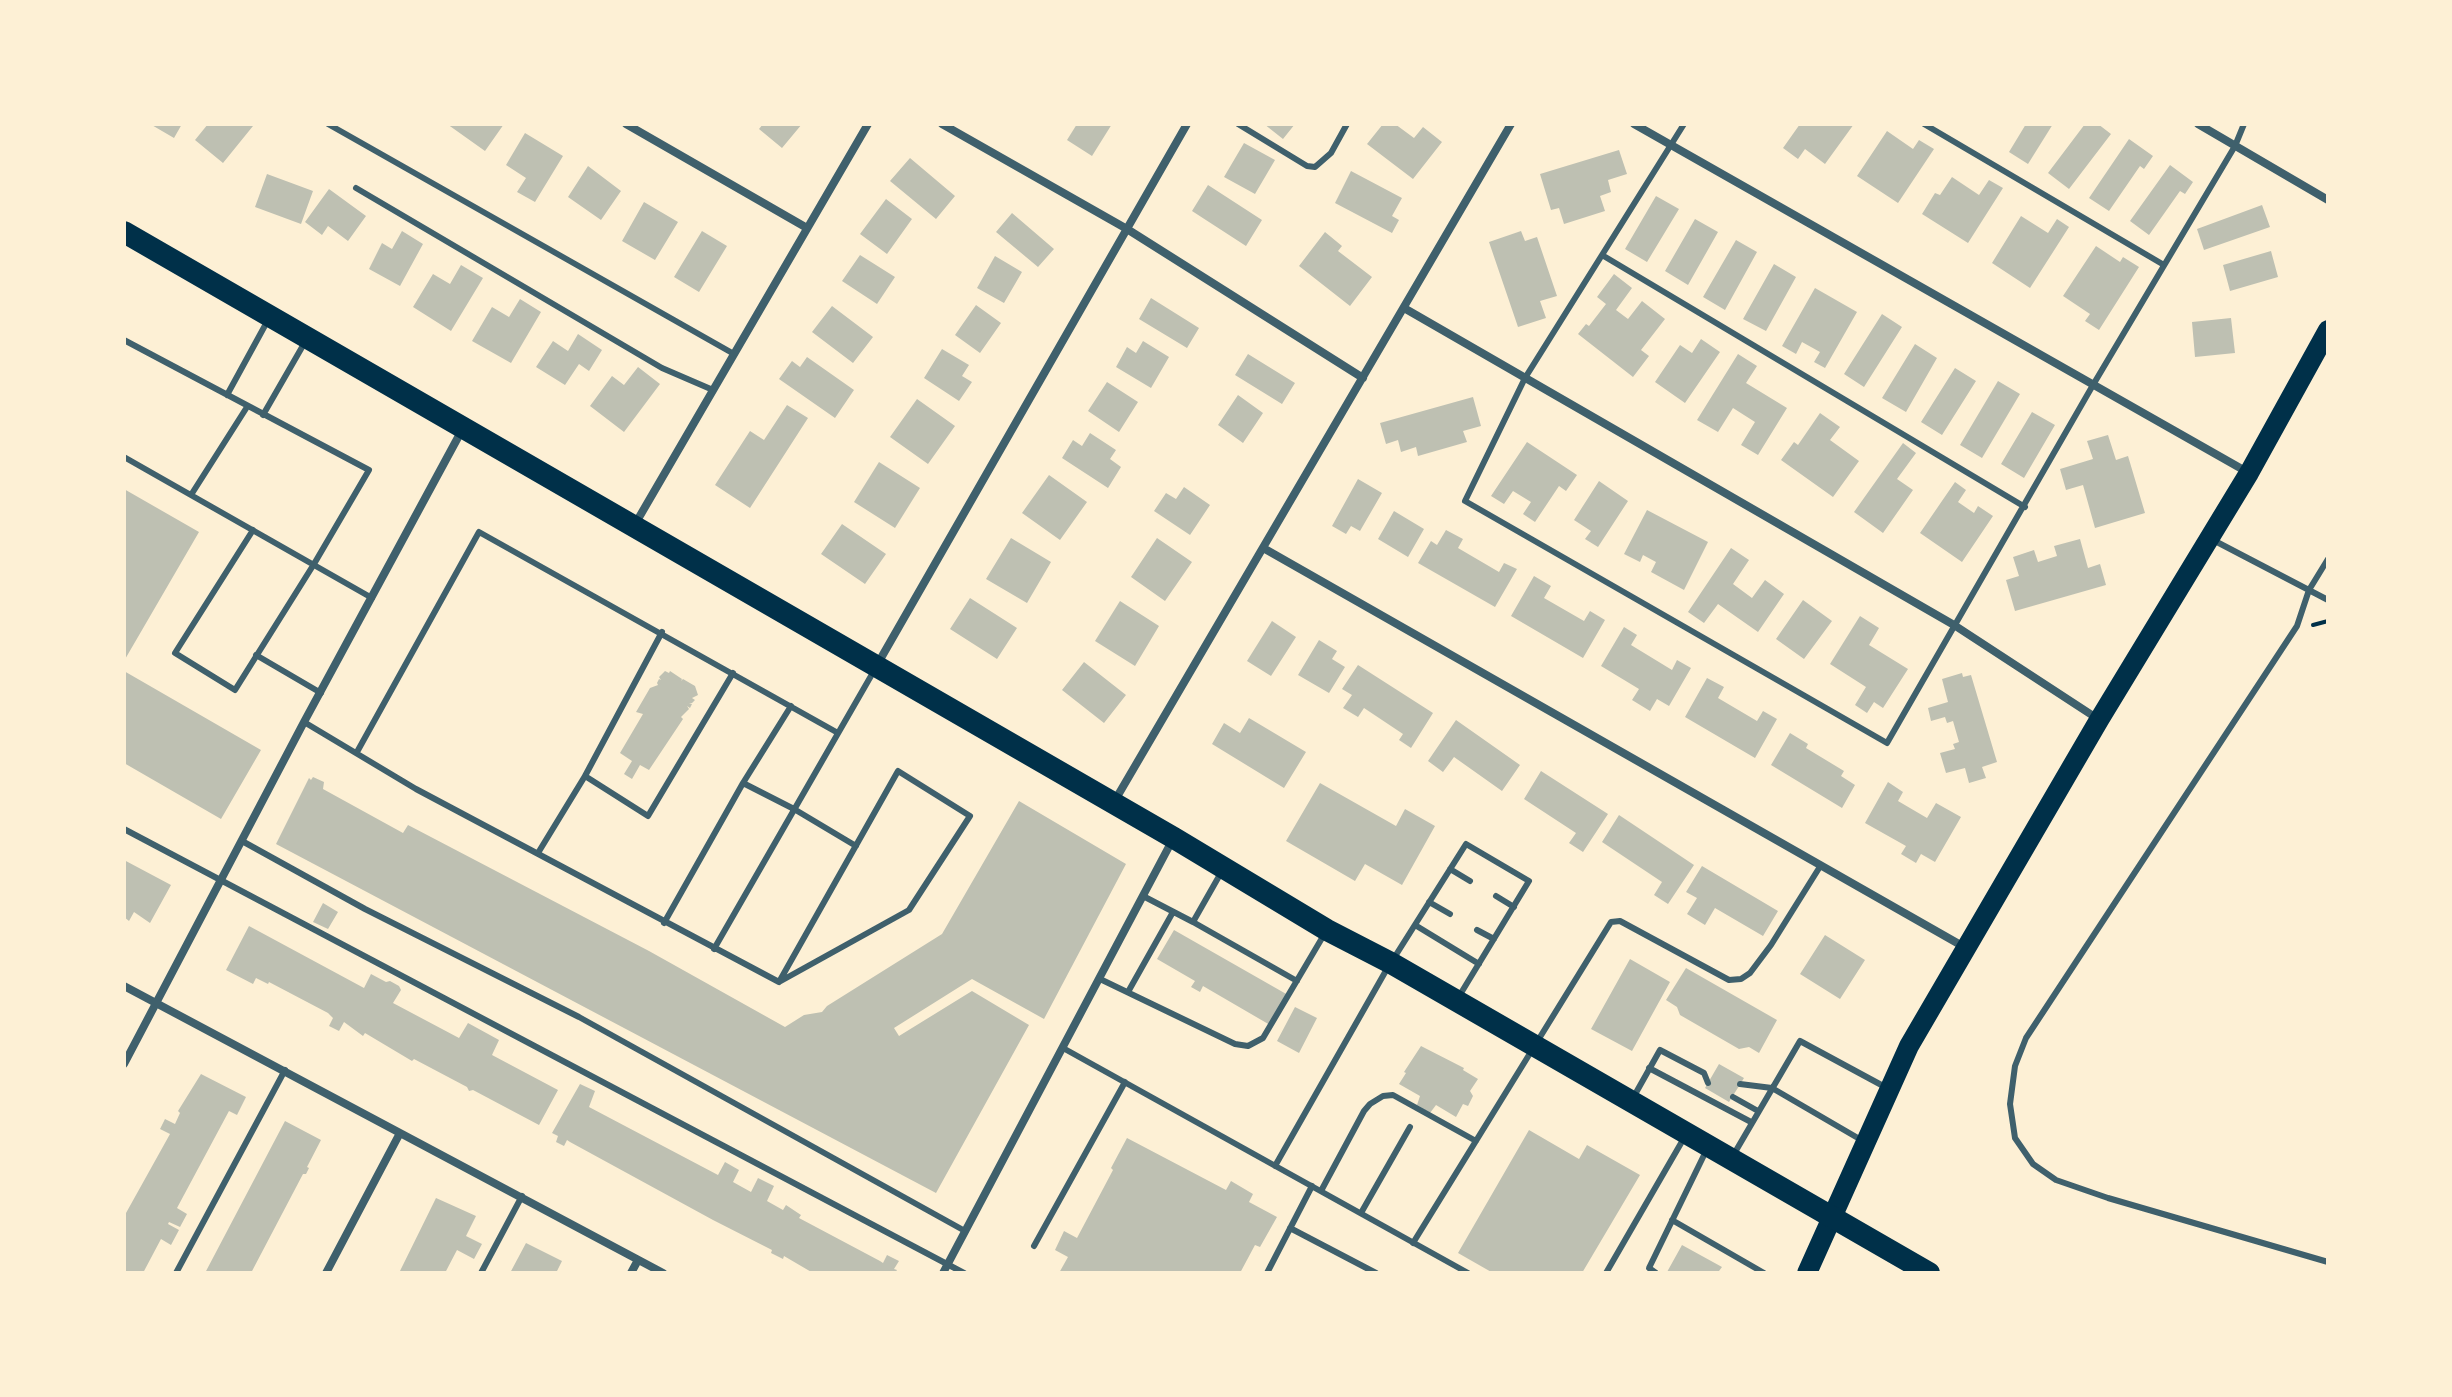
<!DOCTYPE html>
<html>
<head>
<meta charset="utf-8">
<style>
	body { margin:0 }
	#map { position:relative; width:2452px; height:1397px; overflow:hidden; background:#fdf0d5; font-family:"Public Sans",sans-serif }
	canvas { display:block }
	.frame { position:absolute; inset:0; border:126px solid #fdf0d5; pointer-events:none }
</style>
</head>
<body>
<div id="map">
<canvas width="2452" height="1397"></canvas>
<div class="frame"></div>
</div>
<script>
const g = document.querySelector('canvas').getContext('2d');
g.lineJoin = 'round';
function fillPath(path, color) { g.fillStyle = color; g.fill(path, 'evenodd'); }
const poly = rows => new Path2D(rows.map(r => 'M' + r).join(''));
function stroke(path, color, width, dash) { g.strokeStyle = color; g.lineWidth = width; g.lineCap = dash ? 'butt' : 'round'; g.setLineDash(dash || []); g.stroke(path); }
const building = poly([
	[150,124,182,124,174,138],
	[208,124,250,124,253,126,223,163,195,140],
	[447,124,504,124,485,151],
	[763,124,802,124,782,148,759,129],
	[1077,124,1112,124,1092,156,1067,140],
	[1264,124,1295,124,1283,139],
	[1383,124,1395,124,1414,138,1423,127,1442,142,1413,179,1367,144],
	[1800,124,1854,124,1825,164,1805,149,1798,159,1783,148],
	[2026,124,2053,124,2028,164,2009,152],
	[2085,124,2098,124,2111,134,2069,189,2048,173],
	[1887,131,1913,149,1919,140,1934,149,1898,203,1857,176],
	[525,133,563,156,535,202,517,192,526,178,506,165],
	[2129,139,2153,156,2144,169,2140,166,2109,211,2089,198],
	[1244,143,1275,160,1255,194,1224,177],
	[1619,150,1627,174,1608,180,1611,192,1600,196,1605,211,1564,224,1559,208,1551,210,1540,174],
	[910,158,955,196,936,219,890,181],
	[2170,165,2193,182,2185,194,2180,191,2149,235,2130,221],
	[588,166,621,191,601,220,568,197],
	[1351,171,1402,198,1392,216,1399,220,1392,233,1335,203],
	[267,174,313,191,301,224,255,207],
	[1952,177,1979,195,1989,180,2003,188,1968,243,1922,214,1935,193,1940,195],
	[1208,185,1262,220,1246,246,1192,211],
	[329,189,366,216,348,241,328,226,322,235,305,222],
	[1656,196,1679,209,1647,262,1625,249],
	[886,199,912,219,887,254,860,234],
	[644,202,678,222,655,260,622,241],
	[2262,205,2270,227,2204,250,2197,229],
	[1012,213,1054,249,1038,267,996,232],
	[2021,216,2048,233,2057,219,2069,227,2030,288,1992,263],
	[1695,219,1718,232,1688,285,1665,271],
	[402,231,423,244,400,286,369,269,382,243,392,249],
	[702,231,727,246,699,292,674,277],
	[1521,231,1525,241,1537,237,1557,296,1540,301,1546,318,1518,327,1489,242],
	[1325,232,1342,246,1338,251,1372,277,1350,306,1299,266],
	[1736,240,1757,252,1725,310,1703,297],
	[2096,246,2120,262,2123,257,2139,267,2099,330,2085,321,2090,314,2063,296],
	[2271,251,2278,277,2230,291,2223,265],
	[860,255,895,277,877,304,842,281],
	[995,256,1022,272,1004,303,977,288],
	[1774,264,1796,277,1766,331,1743,319],
	[461,265,483,278,451,331,413,307,433,274,450,284],
	[1614,274,1632,288,1616,310,1628,319,1642,301,1665,319,1641,350,1649,356,1633,377,1578,334,1586,324,1589,326,1606,304,1597,297],
	[1815,288,1857,312,1825,368,1814,362,1820,352,1802,342,1796,354,1782,346],
	[1151,298,1199,328,1187,348,1139,319],
	[520,299,541,312,511,363,472,341,492,307,509,317],
	[976,305,1001,323,980,353,955,335],
	[832,306,873,337,853,363,812,332],
	[1882,314,1902,327,1864,387,1844,374],
	[2231,318,2235,353,2195,357,2192,322],
	[578,334,602,350,589,371,579,364,565,385,536,367,553,341,568,351],
	[1701,339,1720,352,1685,403,1655,382,1680,345,1692,353],
	[1143,341,1169,357,1151,388,1116,367,1127,347,1136,353],
	[1915,344,1937,358,1906,412,1882,398],
	[942,349,969,365,962,376,972,382,959,401,924,378],
	[1248,354,1295,383,1282,404,1235,375],
	[1738,354,1757,366,1746,383,1787,408,1758,455,1741,445,1755,422,1733,408,1718,432,1697,420],
	[807,357,854,390,835,418,779,379,792,361,800,367],
	[638,367,660,384,624,432,590,406,612,376,624,385],
	[1955,368,1976,381,1942,435,1921,422],
	[1998,381,2020,394,1982,458,1960,445],
	[1107,382,1138,402,1119,432,1088,411],
	[1238,395,1263,413,1243,443,1218,425],
	[1473,397,1481,426,1463,431,1467,442,1418,456,1416,447,1401,452,1398,440,1386,444,1380,423],
	[917,399,955,426,928,464,890,437],
	[787,405,808,418,750,508,715,485,750,431,764,440],
	[2032,412,2055,425,2024,478,2001,464],
	[1820,413,1840,427,1830,440,1859,461,1833,497,1781,460,1794,442,1798,445],
	[1090,433,1116,450,1110,459,1121,467,1108,488,1062,458,1073,440,1082,446],
	[2108,435,2116,460,2128,456,2145,513,2095,528,2083,485,2066,490,2060,469,2093,459,2087,441],
	[1527,442,1577,475,1566,491,1559,486,1535,522,1523,514,1531,502,1513,491,1504,504,1491,496],
	[1903,443,1916,453,1897,479,1913,490,1883,533,1854,512],
	[879,462,920,488,895,528,854,502],
	[1049,475,1087,502,1060,540,1022,513],
	[1358,479,1382,493,1360,531,1351,526,1346,534,1332,526],
	[1599,481,1628,501,1598,547,1585,539,1591,531,1574,520],
	[1955,482,1966,490,1958,502,1974,513,1978,506,1993,516,1962,562,1920,533],
	[1184,487,1210,505,1190,535,1154,511,1166,493,1176,499],
	[124,489,199,532,124,661],
	[1647,510,1708,542,1684,590,1651,572,1656,562,1643,555,1640,562,1624,554],
	[1394,511,1424,529,1408,557,1378,539],
	[842,524,886,554,865,584,821,554],
	[1446,530,1463,539,1458,548,1499,572,1504,563,1517,569,1495,607,1418,563,1431,541,1437,545],
	[1011,538,1051,562,1027,603,986,579],
	[1157,538,1192,562,1165,601,1131,577],
	[2080,539,2088,568,2100,564,2106,585,2015,611,2006,580,2019,576,2013,557,2034,550,2038,562,2057,556,2054,546],
	[1731,548,1749,560,1733,584,1752,598,1765,580,1784,594,1758,632,1718,604,1704,623,1688,612],
	[1534,576,1551,586,1544,598,1584,621,1590,611,1605,620,1583,658,1511,616],
	[970,598,1017,628,997,659,950,629],
	[1803,600,1832,621,1804,659,1776,639],
	[1120,601,1159,626,1135,666,1095,641],
	[1860,616,1879,628,1869,645,1908,669,1883,708,1874,702,1867,713,1855,705,1866,687,1830,664],
	[1272,621,1296,637,1271,676,1247,661],
	[1624,627,1637,635,1631,645,1672,670,1677,660,1691,668,1669,706,1657,699,1650,711,1632,700,1639,689,1601,666],
	[1319,640,1337,651,1332,659,1345,667,1329,693,1298,675],
	[1084,662,1126,695,1104,723,1062,690],
	[1358,665,1433,713,1411,748,1399,740,1403,734,1364,708,1358,717,1343,708,1352,695,1342,689],
	[124,671,261,750,221,819,124,763],
	[665,671,669,673,670,671,682,679,681,681,683,679,695,686,698,695,692,698,695,700,692,703,689,703,692,704,690,708,687,706,689,709,681,717,683,719,649,770,640,765,632,779,624,774,632,761,620,753,643,714,636,712,650,688,658,685,657,683,659,679,661,680,659,677],
	[1962,673,1963,677,1971,675,1997,762,1982,767,1986,778,1969,783,1965,768,1946,773,1940,753,1955,749,1953,744,1959,742,1953,721,1947,723,1945,717,1931,721,1928,708,1948,702,1942,679],
	[1707,678,1724,687,1718,698,1757,721,1763,711,1777,719,1755,758,1685,717],
	[1249,718,1306,752,1284,788,1212,744,1224,723,1240,733],
	[1456,720,1520,765,1502,791,1454,757,1443,772,1428,761],
	[1790,733,1808,744,1806,748,1844,771,1841,776,1855,785,1842,808,1771,765],
	[1541,771,1608,814,1583,852,1569,843,1576,833,1524,799],
	[313,777,324,782,323,789,403,833,408,825,649,951,785,1027,804,1015,822,1012,827,1006,942,934,1019,801,1126,864,1044,1019,972,979,894,1028,899,1036,972,991,1029,1025,936,1193,276,844,309,778,311,780],
	[1888,782,1903,792,1898,801,1927,818,1936,803,1961,817,1935,862,1921,854,1916,863,1901,854,1906,846,1865,823],
	[1320,783,1396,826,1405,809,1435,826,1402,885,1365,864,1355,881,1286,841],
	[1619,815,1694,865,1668,904,1654,895,1662,882,1602,842],
	[124,860,171,885,150,923,134,912,129,921,124,917],
	[1702,866,1778,911,1763,936,1715,908,1705,925,1687,914,1697,898,1686,892],
	[323,903,338,912,328,929,313,922],
	[249,926,364,988,371,974,386,982,390,981,399,986,401,990,393,1003,459,1038,468,1023,499,1040,492,1055,558,1090,539,1125,473,1090,469,1091,467,1087,414,1059,412,1061,365,1033,363,1036,344,1022,339,1031,329,1026,333,1018,328,1013,269,982,268,984,256,978,253,984,226,970],
	[1174,930,1288,995,1270,1025,1203,986,1200,992,1191,987,1195,981,1157,959],
	[1825,935,1865,960,1840,999,1800,974],
	[1630,959,1670,982,1632,1051,1591,1029],
	[1686,968,1777,1020,1759,1053,1749,1047,1739,1049,1680,1015,1677,1007,1666,1000],
	[1295,1007,1317,1018,1299,1053,1277,1041],
	[1421,1046,1464,1068,1463,1070,1478,1079,1470,1091,1473,1096,1468,1106,1463,1104,1456,1117,1436,1105,1430,1113,1417,1105,1420,1096,1399,1084,1406,1073,1404,1072],
	[1719,1064,1744,1078,1729,1102,1705,1088],
	[201,1074,246,1097,237,1115,229,1111,177,1208,187,1214,180,1227,169,1222,168,1224,179,1230,171,1245,161,1239,143,1273,124,1273,124,1212,126,1213,170,1134,160,1129,165,1119,175,1124,180,1113,178,1111],
	[580,1084,595,1091,589,1107,718,1175,725,1162,739,1170,733,1182,751,1192,758,1178,774,1186,767,1201,783,1210,786,1205,801,1215,799,1218,880,1261,883,1263,887,1255,899,1261,894,1269,897,1270,895,1273,813,1273,784,1256,783,1259,771,1253,772,1250,713,1220,570,1142,567,1140,564,1146,556,1142,558,1136,552,1133],
	[285,1121,321,1140,307,1167,309,1168,306,1174,303,1174,251,1273,205,1273],
	[1529,1130,1579,1159,1587,1145,1640,1175,1582,1273,1493,1273,1458,1253],
	[1127,1138,1226,1190,1231,1181,1253,1194,1249,1202,1277,1217,1260,1247,1255,1245,1240,1273,1059,1273,1068,1257,1055,1250,1064,1231,1077,1238,1113,1170,1111,1168],
	[436,1198,476,1216,466,1236,482,1244,474,1259,457,1250,445,1273,399,1273],
	[526,1243,562,1261,556,1273,510,1273],
	[1682,1245,1722,1267,1719,1271,1724,1273,1667,1272]
]);
const path = poly([
	[2313,625,2328,621]
]);
const service = poly([
	[328,124,734,354],
	[1238,124,1307,166,1315,167,1331,153,1347,124],
	[1684,124,1525,378,1465,501,1887,743,2093,385,2235,146,2244,124],
	[1924,124,2164,265],
	[356,188,662,368,713,390],
	[1602,255,2025,507],
	[124,340,369,470,314,564,235,690,175,653,253,530],
	[227,395,268,320],
	[263,415,305,342],
	[124,457,372,598],
	[191,495,247,407],
	[2213,540,2328,600],
	[2328,559,2309,590,2297,626,2026,1038,2015,1066,2010,1104,2015,1138,2033,1164,2056,1180,2108,1198,2328,1262],
	[662,632,585,776,648,816,733,673],
	[256,655,321,693],
	[304,722,416,789,779,982,909,910,970,816,898,771,779,982],
	[357,752,479,532,838,733],
	[743,783,791,706],
	[124,829,964,1273],
	[242,841,365,909,579,1017,965,1231],
	[538,853,585,776],
	[1450,869,1470,881],
	[1222,871,1193,922,1297,981],
	[1143,896,1193,922],
	[1496,896,1514,907],
	[1429,902,1450,914],
	[664,923,743,783,794,809,856,846],
	[1415,925,1479,964],
	[1477,930,1494,939],
	[714,949,875,669],
	[1394,958,1466,844,1529,881,1458,998],
	[1100,979,1235,1044,1248,1046,1263,1038,1325,933],
	[1128,992,1173,912],
	[1063,1048,1468,1273],
	[1649,1068,1751,1122],
	[1740,1084,1772,1088,1863,1141],
	[1733,1097,1758,1111],
	[1633,1098,1660,1050,1704,1073,1708,1083],
	[1734,1154,1800,1041,1887,1088],
	[1275,1166,1388,967],
	[1321,1191,1364,1111,1370,1104,1383,1096,1393,1095,1476,1141],
	[1361,1213,1410,1127],
	[1672,1220,1764,1273],
	[1290,1228,1376,1273],
	[1413,1243,1611,922,1620,921,1729,980,1741,979,1750,973,1771,945,1821,865],
	[1034,1246,1125,1082],
	[176,1273,285,1070],
	[481,1273,522,1196],
	[1267,1273,1312,1186],
	[1606,1273,1684,1138],
	[1656,1273,1649,1268,1707,1149]
]);
const minor = poly([
	[626,124,807,228],
	[942,124,1127,229,1363,378],
	[1634,124,2249,473],
	[2198,124,2328,200],
	[1404,308,1954,625,2098,719],
	[634,526,868,124],
	[1265,549,1966,948],
	[877,665,1187,124],
	[1114,802,1511,124],
	[124,986,663,1273],
	[124,1064,304,722,462,430],
	[326,1273,400,1133],
	[631,1273,638,1260],
	[943,1273,1173,839]
]);
const primary = poly([
	[1807,1273,1909,1046,2099,720,2249,473,2328,330]
]);
const trunk = poly([
	[124,232,1174,838,1327,930,1391,963,1929,1273]
]);
fillPath(building, '#bec0b2');
stroke(path, '#003049', 4);
stroke(service, '#3f606c', 6);
stroke(minor, '#3f606c', 8);
stroke(primary, '#003049', 20);
stroke(trunk, '#003049', 22);
</script>
</body>
</html>
